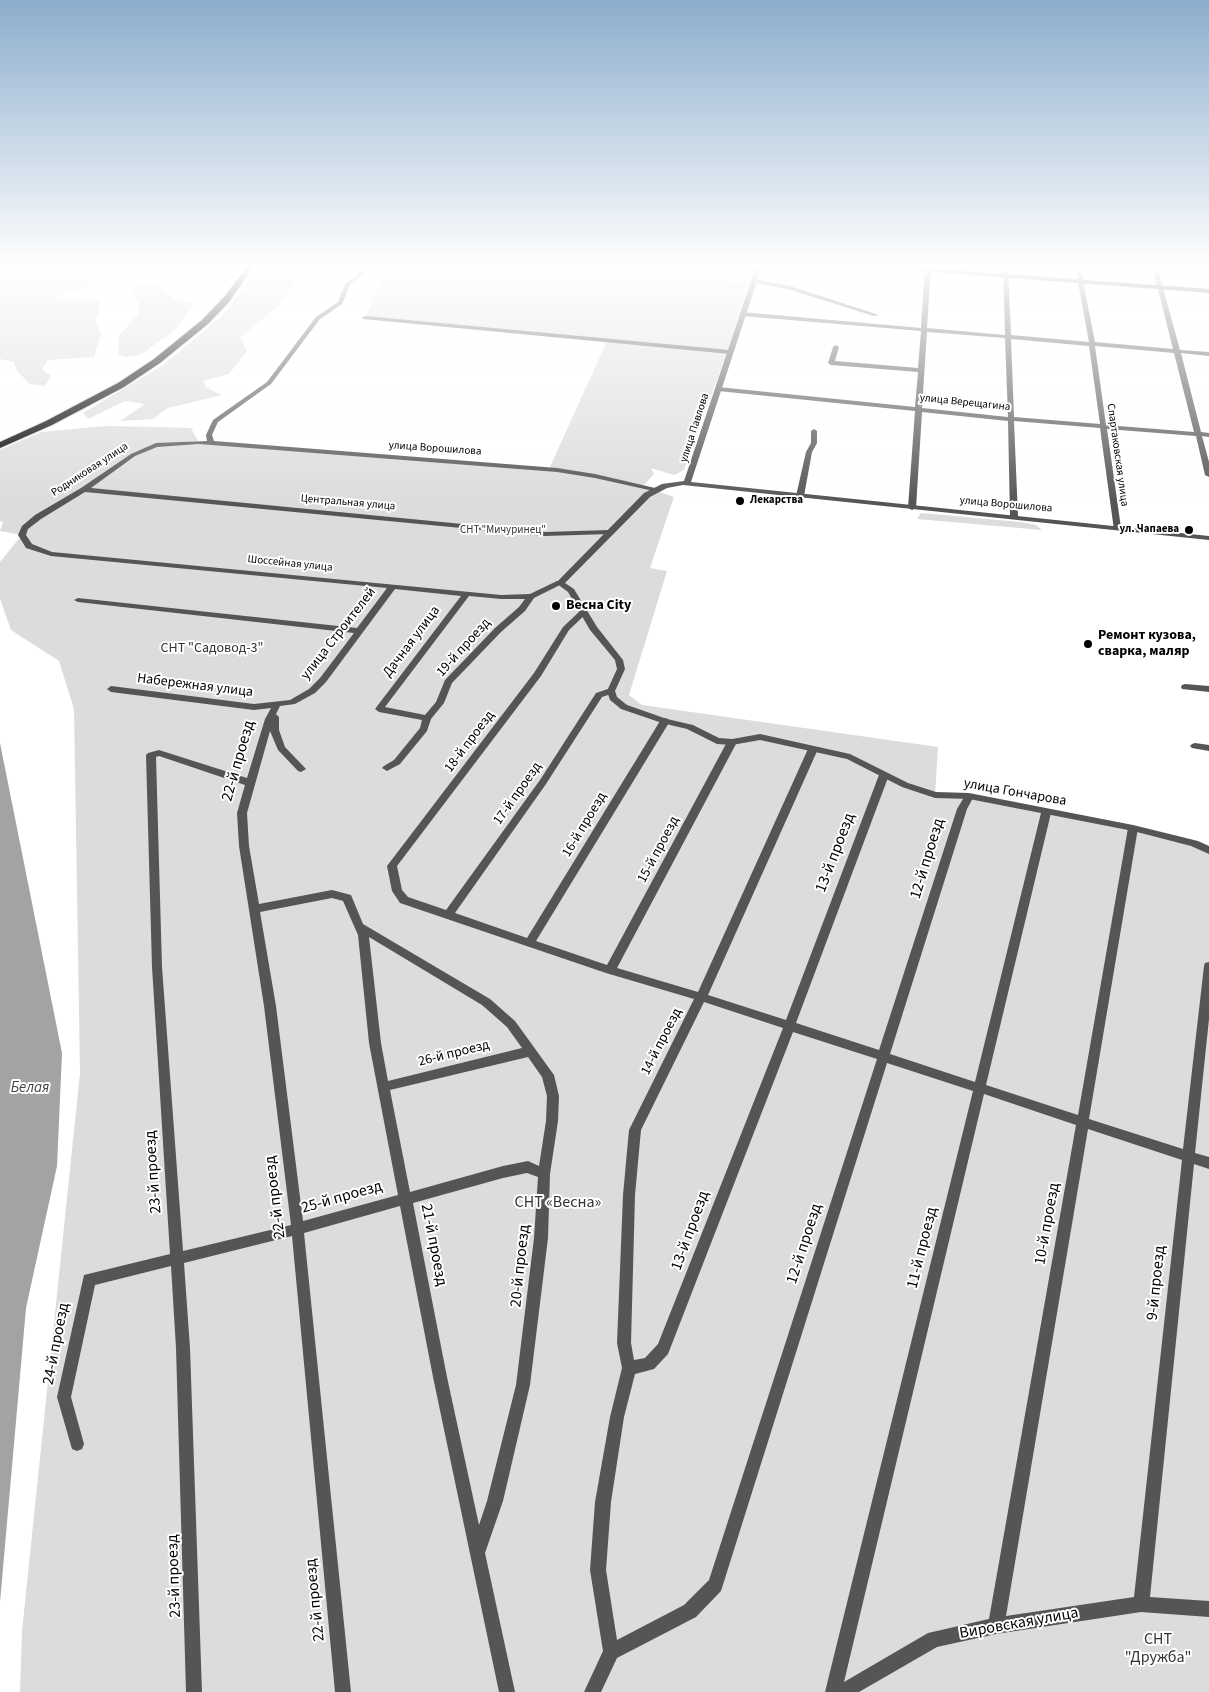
<!DOCTYPE html>
<html>
<head>
<meta charset="utf-8">
<style>
	body { margin:0 }
	canvas { display:block; background:#fff }
</style>
</head>
<body>
<canvas width="1209" height="1692"></canvas>
<script>
const g = document.querySelector('canvas').getContext('2d');
g.lineJoin = 'round';
function fillPath(path, color) { g.fillStyle = color; g.fill(path, 'evenodd'); }
const poly = rows => new Path2D(rows.map(r => 'M' + r).join(''));
function stroke(path, color, width, dash) { g.strokeStyle = color; g.lineWidth = width; g.lineCap = dash ? 'butt' : 'round'; g.setLineDash(dash || []); g.stroke(path); }
function drawText(font, color, halo, rows, align = 'center') {
  g.font = font + ' "Source Sans 3",sans-serif'; g.lineWidth = 4; g.setLineDash([]); g.textBaseline = 'middle'; g.strokeStyle = halo; g.fillStyle = color; for (const [text, x, y, turn = 0] of rows) {
    g.save(); g.translate(x, y); g.rotate((+turn || 0) * Math.PI / 180); g.textAlign = isNaN(turn) ? turn : align; if (halo) g.strokeText(text, 0, 0); g.fillText(text, 0, 0); g.restore();
  }
}
const green = poly([
	[0,266,10,266,26,271,88,272,91,282,82,288,63,293,57,299,100,301,99,313,95,321,101,333,94,357,48,360,42,369,51,376,45,386,30,384,17,371,14,362,0,359,0,271,5,268],
	[258,266,308,266,277,307,240,338,247,351,229,374,203,381,207,388,222,395,168,408,153,419,120,421,145,404,125,401,88,419,83,413,163,365,222,316,248,283],
	[387,266,646,266,642,271,637,273,639,275,638,279,645,279,647,275,651,275,745,283,748,285,728,348,725,350,365,318],
	[651,266,750,266,745,281,652,273,648,271],
	[154,282,176,300,195,303,175,330,140,355,126,357,118,355,119,336,139,313,138,302,131,292,137,284],
	[607,341,727,352,684,470,674,475,651,468,654,474,643,486,674,497,650,568,667,571,629,695,642,705,938,747,935,795,969,796,1133,828,1209,850,1209,1692,20,1692,22,1631,80,1073,74,709,59,661,11,630,0,599,0,562,22,535,0,531,3,522,0,521,0,450,41,432,105,426,156,427,191,428,198,441,161,444,199,442,549,469],
	[921,513,1020,522,1036,525,1042,530,917,519]
]);
const water = poly([
	[0,743,62,1053,57,1166,26,1308,0,1602]
]);
const minor = poly([
	[362,266,367,266,363,275,350,285,342,304,320,319,271,384,218,422,212,435,214,441,557,468,595,474,655,488,659,490,658,492,595,478,557,472,199,444,157,447,135,456,91,488,545,532,609,530,613,532,609,534,545,536,85,492,41,519,28,529,26,535,32,544,52,552,501,595,530,594,557,581,563,581,564,583,534,598,525,611,501,632,452,683,444,703,431,719,427,731,400,764,387,771,382,768,384,766,394,760,420,728,422,720,379,712,375,709,461,596,395,589,326,682,315,693,295,704,280,706,276,714,279,717,279,730,285,747,306,769,301,772,298,771,278,750,270,731,247,813,249,846,259,904,332,890,351,895,363,924,490,999,515,1021,554,1075,559,1096,558,1121,550,1174,548,1238,530,1385,503,1501,485,1553,515,1692,499,1692,433,1377,400,1206,304,1233,351,1692,335,1692,292,1236,184,1263,190,1348,202,1692,186,1692,176,1348,171,1266,95,1285,71,1397,84,1444,82,1449,77,1451,72,1449,57,1397,84,1275,170,1254,152,967,146,755,148,753,159,750,247,778,265,719,271,708,254,710,111,692,107,689,111,686,254,704,290,700,309,689,320,678,354,633,78,602,74,600,78,598,357,628,387,588,51,556,26,548,18,535,22,526,35,515,81,488,131,454,156,443,207,441,206,435,213,420,267,382,316,317,338,302,345,284,358,274,362,266],
	[469,596,501,599,525,599,519,607,495,628,445,680,436,702,425,715,385,707,469,596],
	[159,756,245,785,237,813,239,846,264,1006,291,1225,183,1251,162,967,156,757,159,756],
	[332,898,343,901,358,935,369,1043,398,1195,303,1221,276,1006,260,912,332,898],
	[369,937,482,1005,507,1027,522,1048,388,1081,381,1043,369,937],
	[528,1057,542,1077,547,1096,546,1121,539,1166,528,1161,503,1166,410,1192,390,1090,528,1057],
	[527,1173,538,1177,534,1238,516,1385,487,1501,479,1525,447,1377,413,1203,503,1178,527,1173],
	[925,266,931,266,927,328,1005,335,1003,266,1008,266,1011,335,1089,342,1075,266,1080,266,1095,342,1173,349,1152,266,1157,266,1180,350,1209,352,1209,356,1181,353,1201,432,1209,433,1209,437,1202,436,1209,462,1209,477,1205,475,1196,436,1107,429,1121,528,1120,530,1114,530,1100,428,1014,421,1018,517,1014,519,1010,517,1008,421,922,412,916,508,912,510,908,508,915,411,718,391,715,389,718,387,915,407,918,372,831,365,828,363,833,347,836,345,839,347,835,361,918,368,921,331,742,316,739,314,742,312,921,328,925,266],
	[927,332,1005,338,1008,417,922,408,927,332],
	[1011,339,1089,346,1100,424,1014,417,1011,339],
	[1095,346,1174,353,1194,432,1106,425,1095,346],
	[754,279,790,286,879,315,874,316,787,289,752,282,751,281,754,279],
	[365,316,730,350,733,352,730,354,363,319,362,318,365,316],
	[814,429,817,431,817,443,812,452,804,496,800,498,796,496,806,452,811,443,811,431,814,429],
	[580,611,583,611,587,613,569,630,541,676,397,866,402,890,408,897,446,910,540,780,596,693,611,688,614,689,615,691,614,693,602,697,546,784,455,913,527,938,660,721,665,718,668,719,670,721,536,941,607,965,727,742,729,740,735,740,737,742,617,968,698,992,808,749,810,747,816,747,818,749,708,995,786,1020,879,775,884,772,887,773,889,775,796,1023,879,1050,957,809,966,794,972,794,974,796,967,809,890,1054,975,1082,1041,813,1046,810,1049,811,1051,813,986,1085,1078,1115,1128,828,1130,826,1136,826,1138,828,1089,1119,1183,1149,1204,966,1205,963,1209,962,1209,1019,1195,1153,1209,1157,1209,1169,1194,1164,1150,1597,1209,1601,1209,1617,1141,1612,996,1634,937,1647,859,1692,825,1692,973,1091,887,1063,721,1591,696,1617,617,1658,601,1692,584,1692,603,1651,590,1570,595,1502,610,1417,622,1368,617,1343,623,1195,629,1130,694,999,606,973,400,903,392,891,387,866,534,673,563,627,580,611],
	[704,1002,783,1028,658,1344,645,1358,634,1360,631,1343,635,1195,641,1130,704,1002],
	[793,1032,877,1059,709,1580,684,1605,617,1640,606,1570,611,1502,624,1417,635,1374,654,1369,668,1354,793,1032],
	[984,1094,1076,1125,989,1619,928,1633,844,1682,984,1094],
	[1088,1129,1182,1160,1134,1597,1006,1616,1088,1129],
	[1185,684,1209,686,1209,692,1182,689,1181,687,1182,685,1185,684],
	[1195,743,1209,745,1209,751,1192,748,1190,746,1192,744,1195,743]
]);
const tertiary = poly([
	[756,266,762,266,691,482,1209,536,1209,540,683,485,667,488,650,497,565,583,574,589,597,627,623,660,625,669,615,691,617,697,627,705,667,719,693,725,719,738,732,739,760,734,850,754,908,783,936,792,969,793,1133,825,1198,841,1209,846,1209,854,1191,846,1133,831,969,799,935,798,902,787,847,759,760,740,732,745,717,744,687,729,662,723,621,709,610,700,607,691,617,669,615,660,590,630,568,592,556,583,644,493,662,484,684,481,756,266]
]);
const secondary = poly([
	[876,266,896,266,1209,289,1209,293,879,268,876,266]
]);
const primary = poly([
	[248,266,254,266,229,302,208,324,160,363,124,387,52,425,0,448,0,442,46,421,118,383,154,359,202,320,223,298,248,266]
]);
const markers = [
	[740,501,5,"#000"],
	[1189,530,5,"#000"],
	[556,606,5,"#000"],
	[1088,644,5,"#000"]
];
const farStreetnames = [
	["улица Верещагина",965,403,6],
	["улица Павлова",695,428,-72],
	["улица Ворошилова",435,449,4],
	["Спартаковская улица",1117,455,82],
	["Родниковая улица",90,470,-33],
	["Центральная улица",348,503,5],
	["улица Ворошилова",1006,505,5],
	["Шоссейная улица",290,564,6]
];
const farPoinames = [
	["Лекарства",750,501],
	["ул. Чапаева",1179,530,"right"]
];
const farParknames = [
	["СНТ \"Мичуринец\"",503,531]
];
const poiNames = [
	["Весна City",566,606],
	["Ремонт кузова,",1098,636],
	["сварка, маляр",1098,652]
];
const streetNames = [
	["улица Строителей",339,634,-52],
	["Дачная улица",412,642,-53],
	["19-й проезд",464,648,-48],
	["Набережная улица",195,686,7],
	["18-й проезд",470,742,-53],
	["улица Гончарова",1015,793,10],
	["17-й проезд",518,794,-55],
	["16-й проезд",585,825,-59],
	["15-й проезд",659,850,-62],
	["14-й проезд",662,1042,-63],
	["26-й проезд",454,1054,-14]
];
const parkNames = [
	["СНТ \"Садовод-3\"",212,649]
];
const waterNames = [
	["Белая",30,1089]
];
const nearStreetnames = [
	["22-й проезд",239,761,-74],
	["13-й проезд",836,853,-69],
	["12-й проезд",928,859,-73],
	["23-й проезд",154,1172,-94],
	["22-й проезд",276,1197,-97],
	["25-й проезд",342,1198,-16],
	["10-й проезд",1048,1224,-80],
	["13-й проезд",691,1231,-70],
	["12-й проезд",805,1244,-72],
	["21-й проезд",433,1245,79],
	["11-й проезд",923,1248,-76],
	["20-й проезд",521,1266,-84],
	["9-й проезд",1157,1283,-84],
	["24-й проезд",57,1344,-79],
	["23-й проезд",175,1576,-92],
	["22-й проезд",316,1600,-96],
	["Вировская улица",1019,1624,-10]
];
const nearParknames = [
	["СНТ «Весна»",558,1203],
	["СНТ",1158,1640],
	["\"Дружба\"",1158,1658]
];
fillPath(green, '#dcdcdc');
fillPath(water, '#a3a3a3');
stroke(primary, '#dbdbdb', 2);
fillPath(minor, '#555');
fillPath(tertiary, '#555');
fillPath(secondary, '#222');
fillPath(primary, '#000');
const sky = g.createLinearGradient(0, 0, 0, 503);
sky.addColorStop(0, '#8cadcc');
sky.addColorStop(0.53, '#fff');
sky.addColorStop(1, '#ffffff00');
g.fillStyle = sky;
g.fillRect(0, 0, 1209, 503);
for (const [x, y, r, color] of markers) { const dot = new Path2D(); dot.arc(x, y, r, 0, 2 * Math.PI); g.fillStyle = color; g.fill(dot); stroke(dot, '#fff', 2); }
drawText('11px', '#000', '#fff', farStreetnames);
drawText('bold 11px', '#000', '#fff', farPoinames, 'left');
drawText('11px', '#333', '#fff', farParknames);
drawText('bold 14px', '#000', '#fff', poiNames, 'left');
drawText('14px', '#000', '#fff', streetNames);
drawText('14px', '#333', '#fff', parkNames);
drawText('italic 15px', '#444', '#fff', waterNames);
drawText('16px', '#000', '#fff', nearStreetnames);
drawText('16px', '#333', '#fff', nearParknames);
</script>
</body>
</html>
